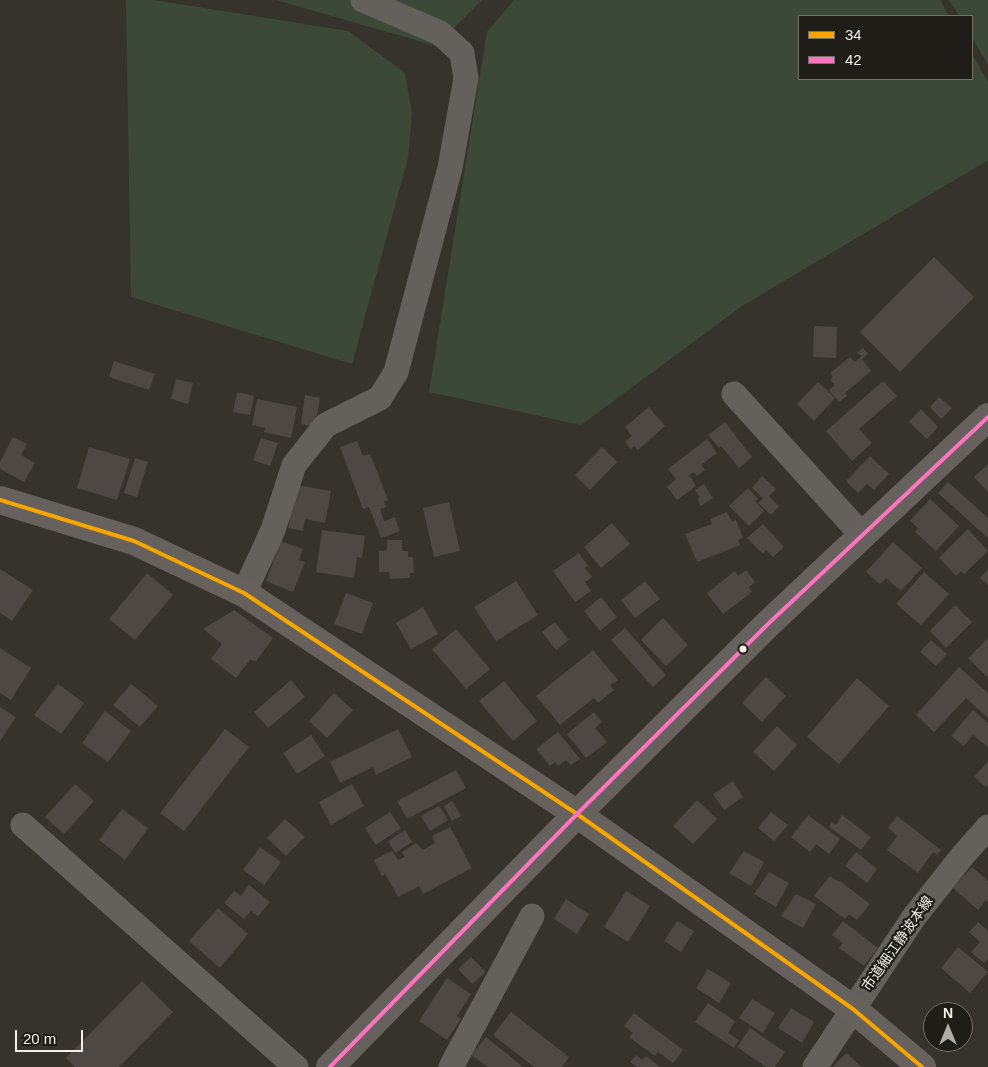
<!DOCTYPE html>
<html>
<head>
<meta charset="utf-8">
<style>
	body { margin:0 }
	#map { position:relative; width:988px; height:1067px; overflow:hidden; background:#36332c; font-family:Helvetica,sans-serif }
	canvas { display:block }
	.legend { position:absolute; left:798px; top:15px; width:175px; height:65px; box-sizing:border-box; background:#1f1d17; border:1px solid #73716a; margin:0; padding:6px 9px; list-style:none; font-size:15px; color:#f2efe7 }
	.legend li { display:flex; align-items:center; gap:10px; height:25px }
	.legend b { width:25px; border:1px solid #73716a }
	.north { position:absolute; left:923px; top:1002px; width:50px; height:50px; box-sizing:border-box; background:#1f1d17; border:1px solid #73716a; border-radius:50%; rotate:0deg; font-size:14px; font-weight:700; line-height:20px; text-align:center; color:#f2efe7 }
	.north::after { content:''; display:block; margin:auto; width:18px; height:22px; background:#b0ada6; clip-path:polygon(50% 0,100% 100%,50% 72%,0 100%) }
	.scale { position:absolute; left:15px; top:1030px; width:68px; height:22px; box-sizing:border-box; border:2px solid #f2efe7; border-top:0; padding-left:6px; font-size:15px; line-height:18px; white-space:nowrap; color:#f2efe7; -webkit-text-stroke:4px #1f1d17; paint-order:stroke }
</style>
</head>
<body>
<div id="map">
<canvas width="988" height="1067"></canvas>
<ul class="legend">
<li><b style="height:6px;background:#f7a600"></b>34</li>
<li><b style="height:6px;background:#fc73be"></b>42</li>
</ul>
<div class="north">N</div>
<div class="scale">20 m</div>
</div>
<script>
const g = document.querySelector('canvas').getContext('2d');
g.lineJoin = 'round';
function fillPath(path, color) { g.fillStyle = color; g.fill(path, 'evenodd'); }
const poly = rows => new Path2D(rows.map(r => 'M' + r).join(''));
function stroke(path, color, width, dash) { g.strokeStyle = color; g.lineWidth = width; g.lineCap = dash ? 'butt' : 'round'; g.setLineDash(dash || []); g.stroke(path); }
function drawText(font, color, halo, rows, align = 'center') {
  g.font = font + ' Helvetica,"Noto Sans JP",sans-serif'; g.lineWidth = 4.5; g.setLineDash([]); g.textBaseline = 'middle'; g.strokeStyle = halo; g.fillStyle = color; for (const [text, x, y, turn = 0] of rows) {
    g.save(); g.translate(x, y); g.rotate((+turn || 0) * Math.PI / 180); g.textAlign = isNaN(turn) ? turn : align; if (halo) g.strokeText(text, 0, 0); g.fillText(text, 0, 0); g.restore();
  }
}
const green = poly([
	[126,0,154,0,348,31,405,73,412,114,408,158,352,364,131,297],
	[276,0,482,0,436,46],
	[514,0,940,0,949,16,799,16,799,79,972,79,972,54,988,82,988,160,742,306,581,425,429,392,487,32],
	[949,0,988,0,988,65,972,38,972,16,959,16]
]);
const building = poly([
	[934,257,974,297,900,372,860,332],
	[814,326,837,327,836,358,813,357],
	[863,348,868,354,862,359,871,371,845,393,847,396,839,402,829,390,835,385,830,380,833,377,830,373,850,357,855,362,862,356,857,353],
	[114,361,155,374,149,390,109,377],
	[176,379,193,383,188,404,171,399],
	[883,381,897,396,859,429,872,443,852,461,826,431],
	[818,382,835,398,814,421,797,404],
	[237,392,254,396,250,415,233,412],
	[305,395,320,398,315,427,301,424],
	[939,397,952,408,941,419,930,407],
	[257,399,297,407,291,438,264,432,265,428,252,425],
	[649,407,665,426,638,450,634,446,631,449,625,442,632,436,625,427],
	[921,409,938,427,927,439,909,422],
	[725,422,752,457,739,468,721,446,719,448,708,435],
	[13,437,27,444,21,455,35,463,24,482,0,469,0,462],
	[261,438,278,443,270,466,253,460],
	[707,439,717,453,701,465,705,470,697,476,694,472,689,475,696,486,677,500,667,487,676,479,668,469],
	[357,441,363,456,370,454,388,500,384,501,386,507,380,509,384,521,395,517,400,531,381,538,369,507,363,509,340,447],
	[89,447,130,459,117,500,77,488],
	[602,447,617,462,590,490,575,475],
	[870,456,889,474,874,490,867,484,858,493,846,481],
	[135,458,148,462,137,497,124,493],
	[988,464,988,492,974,477],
	[762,476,776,489,769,496,779,506,771,515,758,503,763,498,752,488],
	[948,482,988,518,988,538,938,493],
	[704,484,713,498,701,506,697,499,700,497,695,490],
	[297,485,331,491,325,523,305,519,303,531,288,528],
	[748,488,758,499,755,501,764,511,749,526,729,506],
	[930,499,959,526,936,551,915,532,918,528,910,521],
	[449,502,460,551,434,557,423,508],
	[727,512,732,522,736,520,743,537,738,540,740,545,697,562,685,534,712,524,710,519],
	[612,523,630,544,601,568,584,547],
	[763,524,784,547,773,557,766,550,763,554,747,538],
	[968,529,988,551,964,574,961,571,956,576,939,558],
	[322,530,365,536,362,558,357,557,354,578,316,572],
	[387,540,402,540,402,551,408,551,408,557,413,557,414,573,410,573,410,578,390,579,389,572,379,572,379,551,387,550],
	[281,541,303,549,299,560,305,562,293,592,266,581],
	[893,542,922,568,901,591,886,578,880,584,866,572],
	[579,553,588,566,585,568,592,577,585,582,591,591,575,602,553,571],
	[0,569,33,590,12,621,0,613],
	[988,569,988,585,980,578],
	[746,570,755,582,749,587,752,592,723,614,707,593,735,571,738,576],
	[924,572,949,594,921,625,896,604],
	[147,573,173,595,135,640,109,619],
	[516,581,538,615,496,641,474,607],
	[645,581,660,599,635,618,621,600],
	[346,593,373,603,362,634,334,624],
	[601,597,617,617,600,631,584,611],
	[955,605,972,622,946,648,930,631],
	[423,607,438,634,411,649,396,623],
	[234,610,273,638,256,661,250,660,236,678,211,659,222,644,203,629],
	[663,618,688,645,666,666,641,640],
	[555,622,569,640,556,650,542,632],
	[625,628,666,675,653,687,611,640],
	[456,629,490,669,466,689,432,649],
	[988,638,988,676,987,677,968,658],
	[931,640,947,654,936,666,920,652],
	[0,648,31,668,11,700,0,693],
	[593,650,618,680,610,685,614,690,598,703,594,698,560,725,536,696],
	[959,667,988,693,988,718,966,698,934,732,916,715],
	[766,677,786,696,762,722,742,703],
	[857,678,889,706,839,764,807,737],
	[291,680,305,697,268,728,254,712],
	[504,681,537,721,513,741,479,701],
	[58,684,84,703,61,734,34,715],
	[131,684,158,706,140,727,113,705],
	[334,693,353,710,327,738,309,721],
	[0,707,16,717,0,741],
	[973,710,988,723,988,747,973,735,964,746,951,736],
	[105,711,131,731,108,762,82,743],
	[594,712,602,722,595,728,607,742,586,758,567,734],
	[777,726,797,745,774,771,753,752],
	[225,729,249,747,184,831,160,813],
	[398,729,412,757,376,775,373,767,340,783,330,762],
	[558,732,580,759,571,765,566,760,558,766,555,762,550,766,536,749],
	[311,735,325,756,297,774,283,753],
	[988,761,988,785,986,787,974,777],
	[456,770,466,788,407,819,397,801],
	[733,781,743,797,724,810,713,794],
	[75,784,94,801,64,834,45,817],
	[352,784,364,806,331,825,319,802],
	[697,800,717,819,693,844,673,826],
	[452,801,461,816,452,821,444,806],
	[439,806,448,820,430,831,421,816],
	[122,809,148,828,125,860,99,840],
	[390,812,401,828,376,845,365,828],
	[771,812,788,825,774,841,758,828],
	[808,815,840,839,829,854,816,844,810,852,791,837],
	[842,815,871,837,861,850,829,827,832,822,836,825],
	[897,816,941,850,937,855,933,852,918,873,887,850,897,836,888,828],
	[285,819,305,837,286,856,267,838],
	[450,827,472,868,423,894,419,886,398,897,385,874,382,876,374,860,392,851,398,860,405,857,402,852,416,843,423,850,435,843,432,836],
	[405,830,412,842,395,853,388,841],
	[260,847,281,862,264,885,243,870],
	[744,851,764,862,751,886,729,873],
	[856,852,877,869,867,883,845,866],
	[972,867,988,881,988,902,986,900,978,910,953,888],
	[769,872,789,883,776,907,754,894],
	[830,876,839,882,840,881,870,904,857,920,849,914,845,919,814,896],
	[249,885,270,902,258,916,251,911,244,919,224,903,234,891,241,896],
	[626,891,650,906,628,942,604,927],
	[796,894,816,904,803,928,781,916],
	[566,899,589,914,577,934,554,919],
	[218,908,248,934,220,968,189,941],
	[677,921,694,931,681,952,664,941],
	[843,921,878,948,864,966,839,948,843,943,832,935],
	[978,922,988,931,988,959,984,963,971,952,980,942,969,932],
	[958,947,988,972,970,993,941,968],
	[471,957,486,972,472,984,458,969],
	[708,969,731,983,719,1003,696,988],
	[447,978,471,994,457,1016,461,1019,447,1040,419,1021],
	[142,981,173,1012,119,1067,75,1067,66,1058],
	[752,999,775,1013,763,1033,739,1018],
	[708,1003,735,1021,728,1033,739,1040,734,1048,695,1022],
	[791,1008,814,1022,802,1043,778,1028],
	[511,1012,569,1057,562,1067,534,1067,493,1035],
	[634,1013,683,1050,673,1063,658,1052,655,1056,629,1037,633,1033,624,1026],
	[750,1028,785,1052,775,1067,766,1067,737,1047],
	[486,1037,523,1067,488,1067,471,1055],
	[846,1053,862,1067,833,1067],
	[636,1055,642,1060,646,1056,660,1067,637,1067,630,1062]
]);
const street = poly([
	[734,394,862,535],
	[244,593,273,530,294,465,326,425,380,398,396,372,450,168,466,78,462,53,440,33,363,0],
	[23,825,296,1067],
	[451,1067,532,916],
	[815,1067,914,917,964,854,988,827]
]);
const secondary = poly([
	[0,500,134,541,244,593,577,814,853,1009,922,1067],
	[330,1067,577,814,768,624,988,417]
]);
const bus1 = poly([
	[0,500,134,541,244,593,577,814,853,1009,922,1067]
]);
const bus2 = poly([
	[330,1067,577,814,768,624,988,417]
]);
const markers = [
	[743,649,4.5,"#f2efe7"]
];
const streetNames = [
	["市道細江静波本線",898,944,-55]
];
fillPath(green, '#3d4938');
fillPath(building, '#4d4844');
stroke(street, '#64615d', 25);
stroke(secondary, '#66615c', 28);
stroke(bus1, '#f7a600', 4);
stroke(bus2, '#fc73be', 4);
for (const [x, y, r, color] of markers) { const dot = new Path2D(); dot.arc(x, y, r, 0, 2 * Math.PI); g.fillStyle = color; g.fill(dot); stroke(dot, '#1f1d17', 2); }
drawText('14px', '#f2efe7', '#1f1d17', streetNames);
</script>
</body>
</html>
